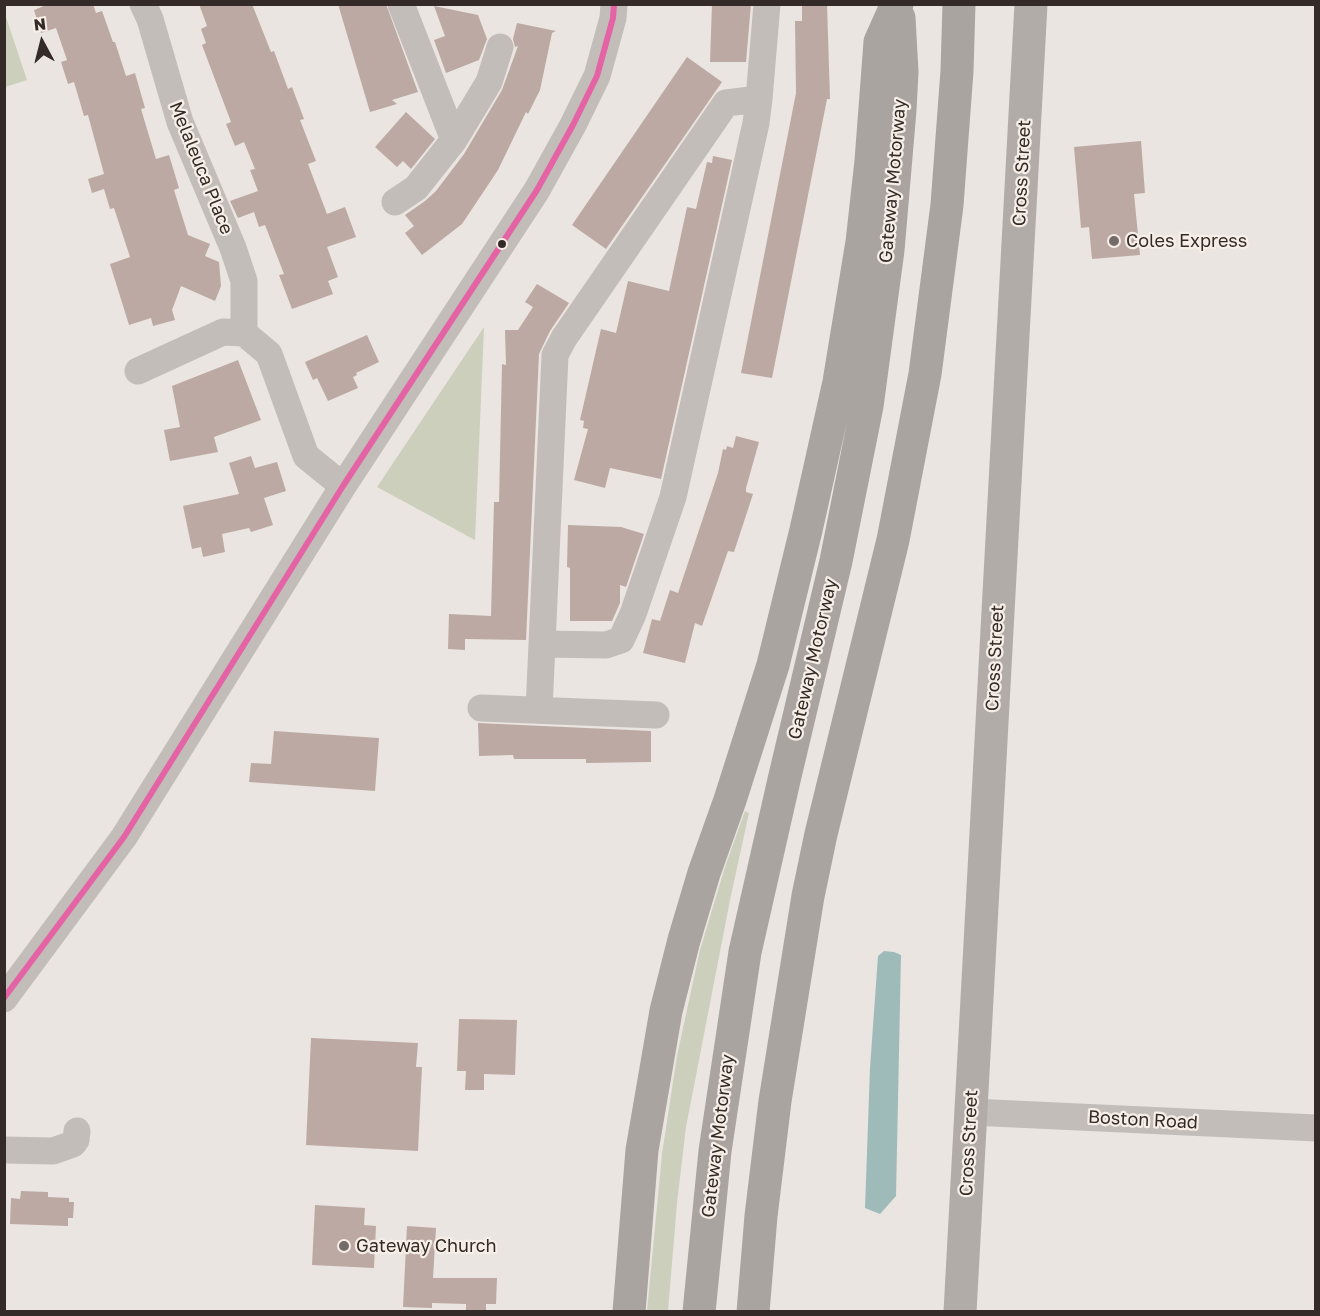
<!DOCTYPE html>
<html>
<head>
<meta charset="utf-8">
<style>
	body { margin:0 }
	#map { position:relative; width:1320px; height:1316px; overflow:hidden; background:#eae5e0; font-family:"Golos Text",sans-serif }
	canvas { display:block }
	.frame { position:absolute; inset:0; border:6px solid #342b28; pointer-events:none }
	.north { position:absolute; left:12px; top:12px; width:60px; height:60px; -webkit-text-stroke:4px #f7efe7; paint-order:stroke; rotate:353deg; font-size:16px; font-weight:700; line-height:24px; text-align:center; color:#342b28 }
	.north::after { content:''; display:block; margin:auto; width:21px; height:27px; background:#342b28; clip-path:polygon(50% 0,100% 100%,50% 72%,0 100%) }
</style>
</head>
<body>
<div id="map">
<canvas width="1320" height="1316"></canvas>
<div class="frame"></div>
<div class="north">N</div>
</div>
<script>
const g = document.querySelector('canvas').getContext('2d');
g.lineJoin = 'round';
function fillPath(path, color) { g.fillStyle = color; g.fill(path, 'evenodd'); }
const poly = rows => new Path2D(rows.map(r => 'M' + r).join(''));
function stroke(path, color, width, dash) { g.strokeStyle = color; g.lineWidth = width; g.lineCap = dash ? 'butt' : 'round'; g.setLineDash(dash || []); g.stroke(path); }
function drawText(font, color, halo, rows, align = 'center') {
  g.font = font + ' "Golos Text",sans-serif'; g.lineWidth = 4.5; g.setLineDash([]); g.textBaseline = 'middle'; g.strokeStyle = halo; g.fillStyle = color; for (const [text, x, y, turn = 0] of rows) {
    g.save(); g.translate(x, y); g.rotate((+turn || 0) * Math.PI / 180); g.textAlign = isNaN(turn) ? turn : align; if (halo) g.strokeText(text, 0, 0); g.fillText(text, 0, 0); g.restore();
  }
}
const green = poly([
	[5,14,27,80,5,87,4,87],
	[484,327,475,540,377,487],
	[745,811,749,813,730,900,686,1127,677,1203,668,1311,647,1311,662,1154,677,1056,700,950,725,867]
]);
const water = poly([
	[884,951,894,952,901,955,896,1196,880,1214,865,1208,870,1068,878,956]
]);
const building = poly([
	[49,4,93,4,96,13,102,11,113,42,115,42,126,76,135,73,145,108,141,109,156,159,169,155,179,188,174,190,188,235,210,244,205,256,219,262,221,286,215,301,181,286,172,310,175,320,153,326,151,318,129,325,110,264,130,257,114,208,110,209,104,189,92,193,88,179,104,174,88,115,84,116,74,82,68,84,61,62,67,60,56,28,41,33,34,10],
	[199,4,252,4,271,52,274,51,288,89,292,87,304,119,300,120,316,161,308,164,327,214,345,207,356,237,327,247,338,277,328,281,333,294,292,309,279,275,284,274,265,225,259,227,254,212,238,218,230,201,258,191,250,170,255,169,244,142,235,146,226,124,231,122,202,45,206,43,201,29,207,26],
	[338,4,386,4,418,92,392,100,397,104,370,112],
	[712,4,751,4,746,62,710,62],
	[802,4,827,4,830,99,827,99,772,378,741,373,796,93,795,21,802,21],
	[434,6,478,15,487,39,479,60,446,73,434,40,445,36],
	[517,23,556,31,552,33,540,90,528,114,526,112,498,170,462,224,422,255,405,233,414,226,405,215,425,201,436,191,464,154,502,90,518,46,515,47,513,39],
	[687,57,722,82,606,249,572,225],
	[406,112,435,139,411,169,403,161,397,167,375,147],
	[1141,141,1145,193,1134,194,1140,255,1092,259,1089,227,1081,228,1074,147],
	[713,156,732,160,661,479,610,468,605,488,574,480,588,429,583,428,584,421,580,420,601,329,616,333,628,281,669,291,687,207,696,209,707,162,712,163],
	[537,284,569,303,550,331,539,354,526,640,465,639,465,650,448,649,449,614,491,616,494,502,499,502,502,364,506,365,505,330,518,330,533,307,525,302],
	[367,335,379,362,356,373,357,375,353,377,358,388,328,401,317,378,313,380,305,362],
	[238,360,261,420,214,437,218,452,170,461,164,430,180,427,172,386],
	[736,436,759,442,746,488,746,492,753,494,734,552,728,551,702,626,695,623,685,663,643,653,652,619,660,621,670,590,678,593,718,473,723,449,726,450,727,446,733,448],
	[251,456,255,468,277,462,286,491,264,498,273,525,251,532,249,528,222,534,225,552,203,557,201,547,192,549,183,506,239,494,229,463],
	[568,525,621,527,644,534,626,587,620,585,620,603,612,621,570,621,570,568,567,567],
	[478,723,651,731,651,762,586,763,586,759,514,759,513,755,479,756],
	[274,731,379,738,375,791,249,782,251,763,271,764],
	[459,1019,517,1020,515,1075,484,1074,484,1090,465,1090,466,1071,457,1071],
	[311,1038,418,1043,416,1067,422,1067,418,1151,306,1145],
	[21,1191,48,1192,48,1197,69,1198,69,1202,74,1202,73,1218,68,1218,68,1226,10,1224,11,1198,20,1199],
	[315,1205,365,1208,364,1225,376,1226,374,1268,312,1265],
	[407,1226,436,1228,433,1278,497,1278,496,1304,486,1304,486,1311,466,1311,466,1304,432,1303,432,1308,403,1307]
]);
const minor = poly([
	[143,4,150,19,180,122,233,248,244,281,244,333],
	[401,4,454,140],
	[759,99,726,103,564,338,555,355,542,644,606,645,621,640,633,614,673,497,756,123,759,99,767,4],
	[395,202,416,188,454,140,489,82,500,47],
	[138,371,223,332,244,333,269,354,306,456,343,486],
	[481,708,656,715],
	[539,710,542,644],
	[4,999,124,837,343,486,537,190,573,125,597,76,613,18,614,4],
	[971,1112,1316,1128],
	[4,1150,53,1151,73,1144,76,1140,77,1131]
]);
const major = poly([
	[960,1312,1031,4]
]);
const highway = poly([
	[629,1312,642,1150,666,1011,684,940,704,873,730,800,773,665,806,530,839,382,862,242,871,161,880,42,897,4],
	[699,1312,715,1151,745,952,784,780,836,561,867,406,888,250,900,110,902,72,899,18],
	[753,1312,761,1216,775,1101,808,896,821,834,893,540,925,374,947,205,957,71,959,4]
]);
const bus1 = poly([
	[4,998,124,837,343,486,537,190,573,125,597,76,613,18,614,4]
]);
const markers = [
	[1114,241,6,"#746c68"],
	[502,244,5,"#342b28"],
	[344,1246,6,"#746c68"]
];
const streetNames = [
	["Melaleuca Place",201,168,68],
	["Cross Street",1022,173,-87],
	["Gateway Motorway",893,181,-85],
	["Cross Street",995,658,-87],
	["Gateway Motorway",813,659,-77],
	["Boston Road",1143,1120,3],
	["Gateway Motorway",718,1136,-83],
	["Cross Street",969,1143,-87]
];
const poiNames = [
	["Coles Express",1126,241],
	["Gateway Church",356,1246]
];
fillPath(green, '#cccfbb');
fillPath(water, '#9ebbb9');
fillPath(building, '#bda9a3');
stroke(minor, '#c3bdb9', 27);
stroke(major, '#b2aca8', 33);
stroke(highway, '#a9a49f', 33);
stroke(bus1, '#e463a4', 6);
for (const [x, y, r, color] of markers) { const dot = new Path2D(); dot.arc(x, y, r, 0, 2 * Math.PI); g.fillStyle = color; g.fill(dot); stroke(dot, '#f7efe7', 2); }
drawText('18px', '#342b28', '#f7efe7', streetNames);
drawText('18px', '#342b28', '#f7efe7', poiNames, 'left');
</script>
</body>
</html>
